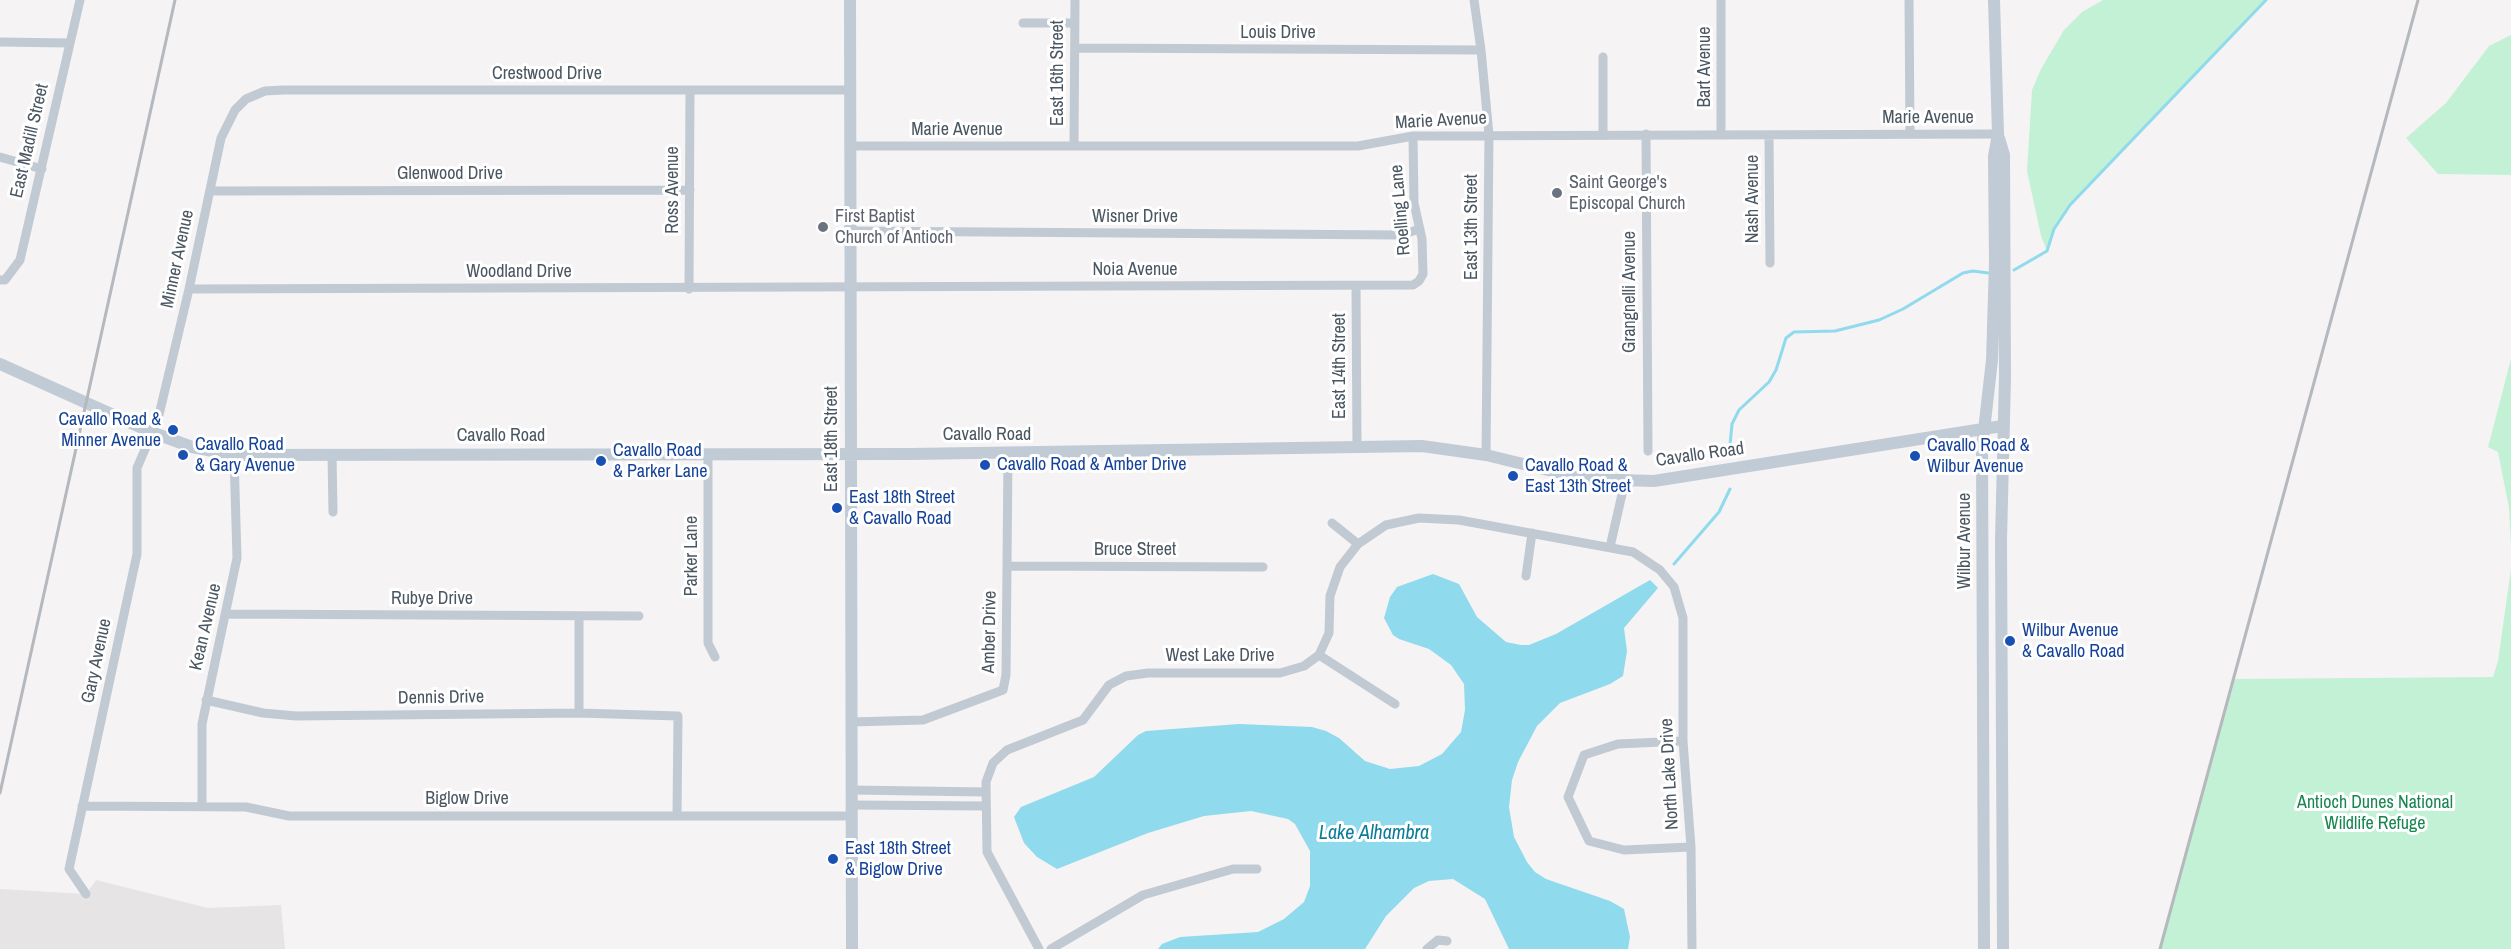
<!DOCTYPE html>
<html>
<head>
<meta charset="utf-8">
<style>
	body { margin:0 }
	canvas { display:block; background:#f5f3f3 }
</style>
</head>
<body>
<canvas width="2511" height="949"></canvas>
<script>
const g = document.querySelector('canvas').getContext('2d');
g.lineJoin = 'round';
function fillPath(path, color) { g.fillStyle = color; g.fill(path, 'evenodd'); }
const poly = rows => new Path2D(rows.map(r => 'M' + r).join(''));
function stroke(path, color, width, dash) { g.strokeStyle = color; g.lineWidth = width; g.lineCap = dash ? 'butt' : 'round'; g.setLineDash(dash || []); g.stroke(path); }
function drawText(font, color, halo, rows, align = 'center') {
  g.font = font + ' "Archivo Narrow",sans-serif'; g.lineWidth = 6; g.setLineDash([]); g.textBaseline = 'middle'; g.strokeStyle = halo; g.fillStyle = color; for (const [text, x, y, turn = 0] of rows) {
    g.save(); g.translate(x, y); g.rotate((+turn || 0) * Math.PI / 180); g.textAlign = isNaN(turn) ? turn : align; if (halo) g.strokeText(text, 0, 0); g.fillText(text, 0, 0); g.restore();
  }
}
const education = poly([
	[96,880,208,908,281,905,285,949,0,949,0,889,86,894]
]);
const green = poly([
	[2103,0,2266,0,2070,205,2054,229,2047,251,2041,236,2027,171,2032,90,2041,69,2064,30,2082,12],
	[2511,35,2511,175,2438,174,2406,138,2446,103,2489,46],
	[2511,359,2511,544,2509,508,2498,452,2488,447],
	[2511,569,2511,949,2160,949,2233,679,2493,677,2498,661]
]);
const water = poly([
	[1433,574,1459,584,1477,617,1506,642,1521,645,1529,645,1556,634,1650,580,1658,588,1624,628,1627,651,1623,676,1610,684,1560,703,1537,726,1518,762,1512,780,1509,807,1514,837,1527,862,1535,872,1546,879,1610,901,1624,909,1630,937,1628,949,1509,949,1485,899,1453,879,1429,881,1414,888,1386,916,1365,949,1158,949,1162,944,1180,937,1258,932,1284,919,1304,902,1310,886,1310,851,1295,824,1288,819,1251,811,1204,816,1148,833,1057,869,1037,857,1024,843,1014,817,1021,807,1094,777,1138,735,1146,731,1239,724,1312,727,1326,731,1339,738,1365,761,1390,769,1419,766,1442,754,1461,732,1465,710,1464,684,1451,665,1429,649,1399,639,1393,635,1384,618,1390,597,1397,587]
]);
const stream = poly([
	[2014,270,2047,251,2054,229,2070,205,2266,0],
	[1730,445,1732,424,1739,410,1769,382,1776,370,1786,338,1794,332,1835,331,1879,320,1903,309,1963,273,1973,271,1988,273],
	[1674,564,1719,512,1730,489]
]);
const street = poly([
	[1474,0,1481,50,1489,135,1486,455],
	[1721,0,1721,134],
	[1909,0,1910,134],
	[1023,23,1075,23],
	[0,42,69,43],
	[1075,48,1481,50],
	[1603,57,1603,134],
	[1646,134,1648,451],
	[1769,135,1770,263],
	[850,146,1358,146,1413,136,1998,134],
	[1074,146,1075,0],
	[0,157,42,169],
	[210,191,690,190],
	[849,231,1400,235,1420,229],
	[0,280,5,280,20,260,80,0],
	[1356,286,1357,447],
	[189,289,1413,285,1419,281,1423,274,1422,239,1414,203,1413,136],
	[689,289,690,90],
	[332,454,333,512],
	[708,454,708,643,715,657],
	[1332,523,1358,544],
	[1610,547,1625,481],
	[1007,566,1263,567],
	[1526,576,1532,533],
	[225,614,639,616],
	[579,616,579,713],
	[1319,655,1395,704],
	[206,700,263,713,296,716,579,713,678,716,677,816],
	[851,722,923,720,1003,690,1006,675,1008,453],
	[1683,741,1618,744,1584,755,1568,797,1589,841,1624,850,1691,847],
	[852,790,985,792],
	[852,805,985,806],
	[82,806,246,807,289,816,852,816],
	[202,806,202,724,237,558,234,455],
	[86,894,69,869,137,554,137,468,158,419,189,289,221,138,235,110,246,99,265,91,283,90,849,90],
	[1039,949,987,852,986,782,993,763,1007,750,1083,720,1109,685,1126,676,1148,673,1280,673,1304,666,1319,655,1329,633,1330,596,1340,567,1358,544,1386,525,1419,518,1459,520,1633,552,1660,570,1674,587,1683,618,1683,741,1691,847,1692,949],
	[1051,949,1143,895,1233,869,1257,869],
	[1427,949,1438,940,1447,941]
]);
const secondary = poly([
	[850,0,852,949],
	[1999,138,2004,155,2005,378,2001,540,2003,949],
	[0,364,151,432,192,447,234,455,911,454,1422,446,1486,455,1585,479,1654,481,2002,426],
	[1984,949,1982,448,1992,360,1995,263,1994,156,1998,134,1994,0]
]);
const rail = poly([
	[0,793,175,0],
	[2160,949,2418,0]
]);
const markers = [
	[1557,193,6,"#6b7280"],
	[823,227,6,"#6b7280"],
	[173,430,6,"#1a4fb4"],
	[183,455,6,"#1a4fb4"],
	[1915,456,6,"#1a4fb4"],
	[601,461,6,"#1a4fb4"],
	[985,465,6,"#1a4fb4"],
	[1513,476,6,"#1a4fb4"],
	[837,508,6,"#1a4fb4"],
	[2010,641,6,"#1a4fb4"],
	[833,859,6,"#1a4fb4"]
];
const streetNames = [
	["Louis Drive",1278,33],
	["Bart Avenue",1705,67,-90],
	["East 16th Street",1058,73,-90],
	["Crestwood Drive",547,74],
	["Marie Avenue",1928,118],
	["Marie Avenue",1441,121,-3],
	["Marie Avenue",957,130],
	["East Madill Street",30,141,-77],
	["Glenwood Drive",450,174],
	["Ross Avenue",673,190,-90],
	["Nash Avenue",1753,199,-90],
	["Roelling Lane",1401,210,-95],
	["Wisner Drive",1135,217],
	["East 13th Street",1472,227,-90],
	["Minner Avenue",178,259,-78],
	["Noia Avenue",1135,270],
	["Woodland Drive",519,272],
	["Grangnelli Avenue",1630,292,-90],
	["East 14th Street",1340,366,-90],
	["Cavallo Road",987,435],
	["Cavallo Road",501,436],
	["East 18th Street",832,439,-90],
	["Cavallo Road",1700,455,-8],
	["Wilbur Avenue",1965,541,-90],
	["Bruce Street",1135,550],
	["Parker Lane",692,556,-90],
	["Rubye Drive",432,599],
	["Kean Avenue",206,627,-77],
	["Amber Drive",990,632,-89],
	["West Lake Drive",1220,656],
	["Gary Avenue",97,661,-78],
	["Dennis Drive",441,698,-1],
	["North Lake Drive",1670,774,-93],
	["Biglow Drive",467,799]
];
const worshipNames = [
	["Saint George's",1569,183],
	["Episcopal Church",1569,204],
	["First Baptist",835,217],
	["Church of Antioch",835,238]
];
const transitNames = [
	["Cavallo Road &",161,420,"right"],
	["Minner Avenue",161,441,"right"],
	["Cavallo Road",195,445],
	["& Gary Avenue",195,466],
	["Cavallo Road &",1927,446],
	["Wilbur Avenue",1927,467],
	["Cavallo Road",613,451],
	["& Parker Lane",613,472],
	["Cavallo Road & Amber Drive",997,465],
	["Cavallo Road &",1525,466],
	["East 13th Street",1525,487],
	["East 18th Street",849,498],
	["& Cavallo Road",849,519],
	["Wilbur Avenue",2022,631],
	["& Cavallo Road",2022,652],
	["East 18th Street",845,849],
	["& Biglow Drive",845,870]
];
const parkNames = [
	["Antioch Dunes National",2375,803],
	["Wildlife Refuge",2375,824]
];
const waterNames = [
	["Lake Alhambra",1374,834]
];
fillPath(education, '#e6e4e5');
fillPath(green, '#c3f1d5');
fillPath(water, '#90daee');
stroke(stream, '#90daee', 3);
stroke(street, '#c1cad2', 9);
stroke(secondary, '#c1cbd6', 12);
stroke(rail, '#b5b8bd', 3);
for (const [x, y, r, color] of markers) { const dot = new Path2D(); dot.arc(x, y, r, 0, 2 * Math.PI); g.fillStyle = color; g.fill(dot); stroke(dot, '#fff', 2); }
drawText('18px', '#4a5661', '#fff', streetNames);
drawText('18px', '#5b616d', '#fff', worshipNames, 'left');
drawText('18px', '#164399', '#fff', transitNames, 'left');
drawText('18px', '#17864f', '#fff', parkNames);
drawText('italic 20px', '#0c7c9b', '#fff', waterNames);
</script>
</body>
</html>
